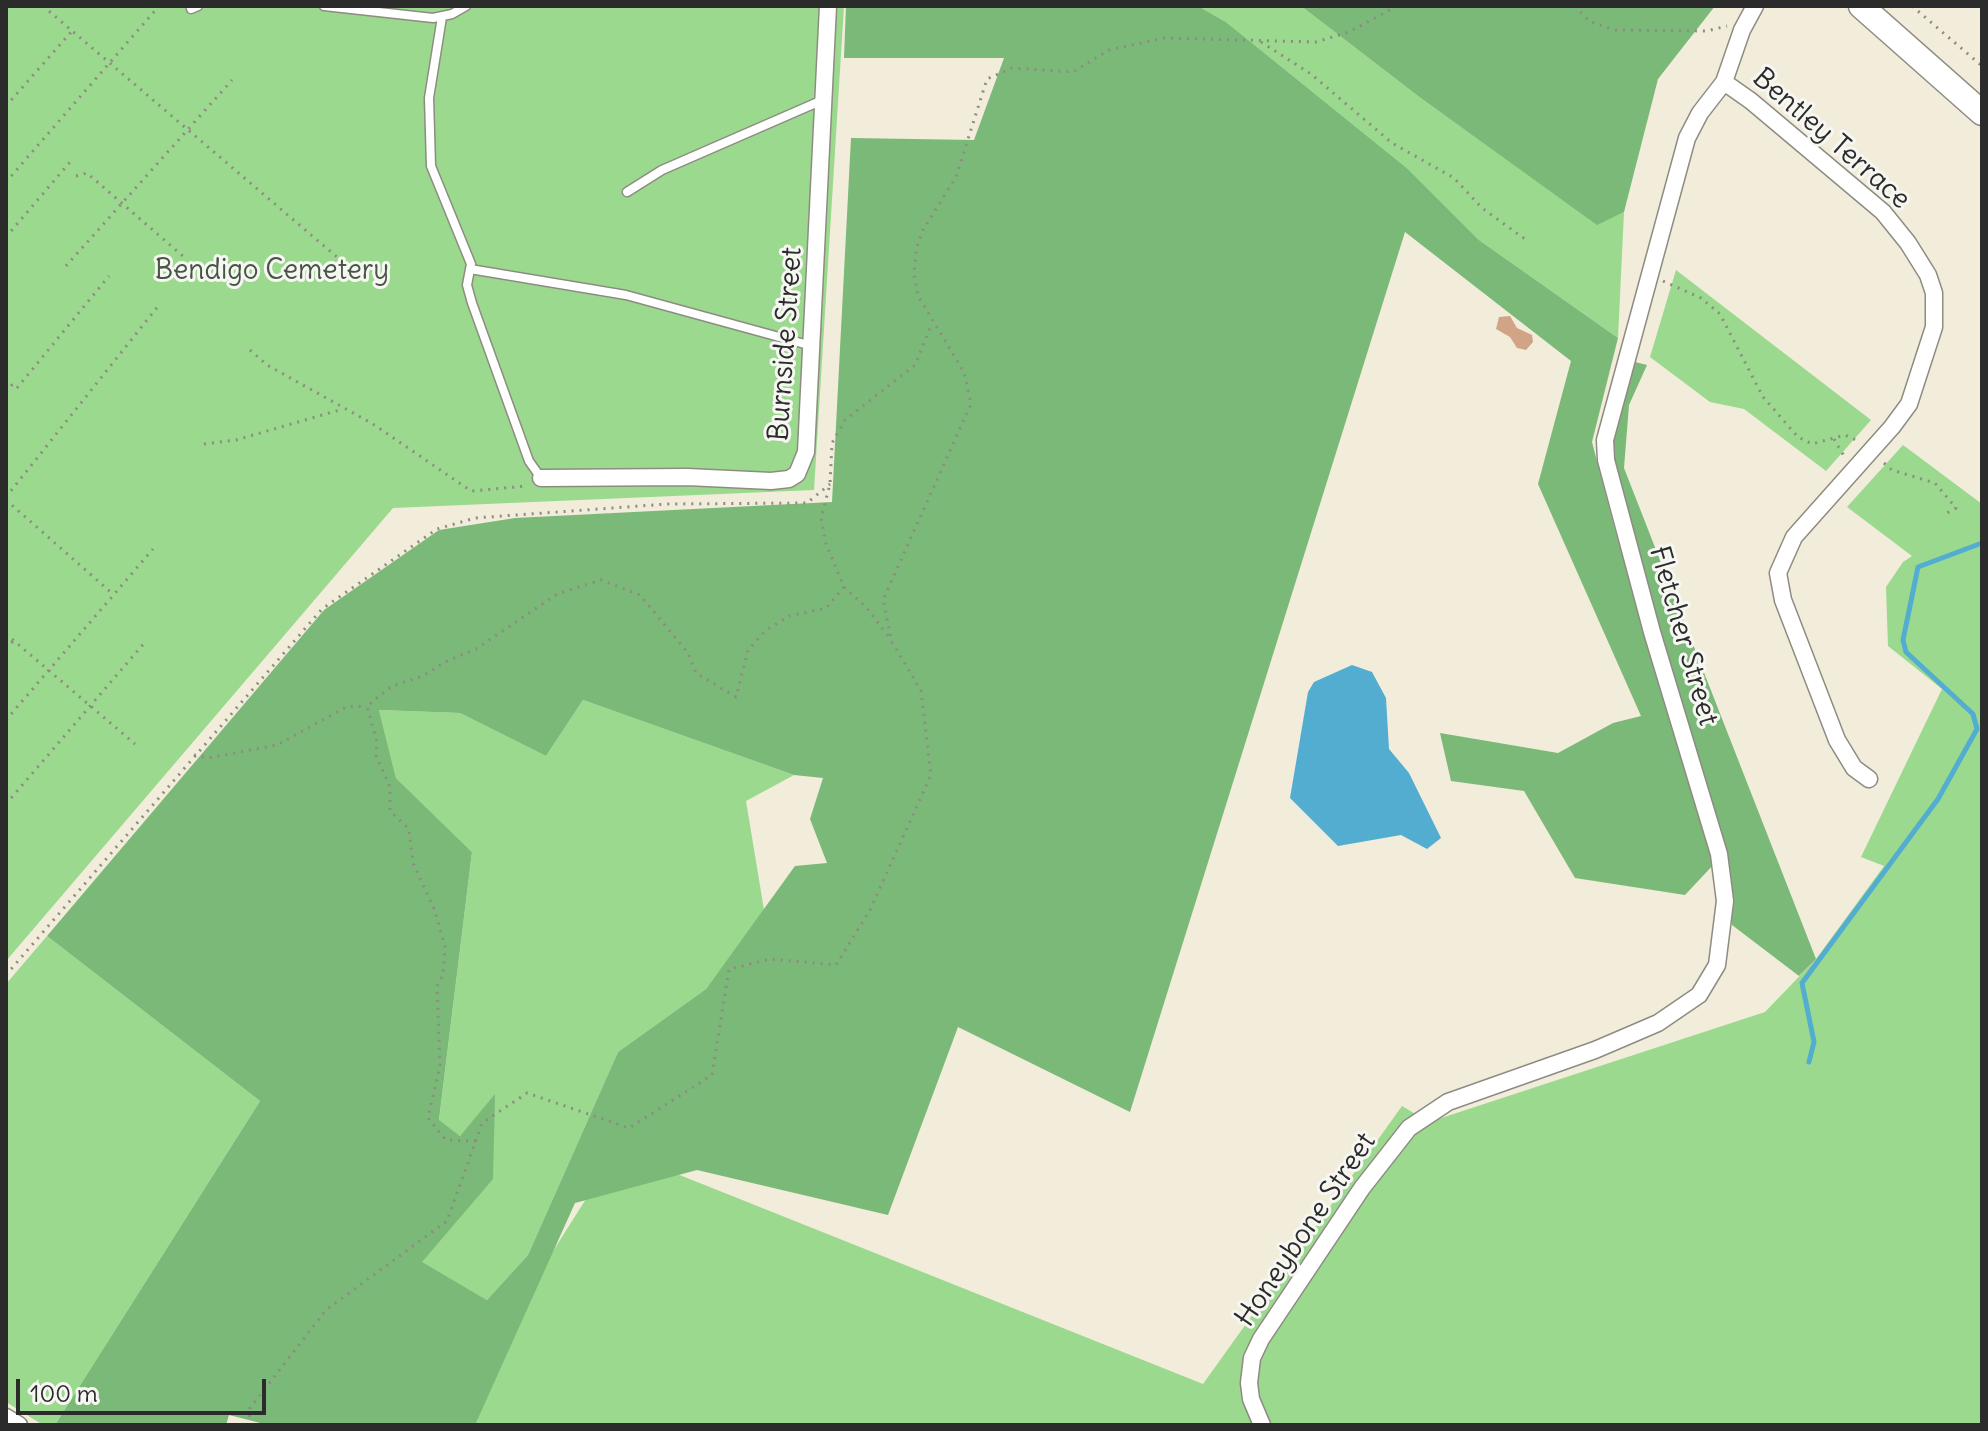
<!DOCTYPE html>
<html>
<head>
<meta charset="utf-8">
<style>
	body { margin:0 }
	#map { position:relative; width:1988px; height:1431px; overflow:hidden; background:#f2ecda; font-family:Delius,sans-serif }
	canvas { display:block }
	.frame { position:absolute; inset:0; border:8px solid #2b2b2b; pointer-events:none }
	.scale { position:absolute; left:16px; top:1379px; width:250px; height:36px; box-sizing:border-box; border:4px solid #2b2b2b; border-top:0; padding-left:10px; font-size:24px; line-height:28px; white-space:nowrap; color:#2b2b2b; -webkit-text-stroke:6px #f6f6f2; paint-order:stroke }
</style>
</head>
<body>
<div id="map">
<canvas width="1988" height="1431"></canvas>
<div class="frame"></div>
<div class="scale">100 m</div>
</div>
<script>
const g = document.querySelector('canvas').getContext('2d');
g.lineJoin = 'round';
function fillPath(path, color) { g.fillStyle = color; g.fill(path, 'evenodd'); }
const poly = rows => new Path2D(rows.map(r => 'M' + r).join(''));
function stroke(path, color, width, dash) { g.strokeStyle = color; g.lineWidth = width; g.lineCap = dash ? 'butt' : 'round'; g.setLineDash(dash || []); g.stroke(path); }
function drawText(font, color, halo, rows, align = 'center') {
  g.font = font + ' Delius,sans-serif'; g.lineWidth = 6; g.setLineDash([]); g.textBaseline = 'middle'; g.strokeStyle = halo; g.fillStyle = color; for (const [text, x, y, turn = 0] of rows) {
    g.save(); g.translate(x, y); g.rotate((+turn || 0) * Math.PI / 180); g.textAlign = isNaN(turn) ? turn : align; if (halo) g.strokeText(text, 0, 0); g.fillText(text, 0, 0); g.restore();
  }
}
const green = poly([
	[6,6,844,6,814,490,393,508,6,961],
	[1198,6,1301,6,1418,96,1597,224,1624,212,1618,338,1479,240,1408,169,1226,22],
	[1676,270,1871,420,1826,471,1744,409,1710,402,1650,357],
	[1903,445,1982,504,1982,1425,443,1425,617,1150,1203,1384,1402,1106,1429,1122,1765,1012,1816,959,1884,866,1861,857,1942,689,1888,646,1886,587,1903,562,1912,556,1847,507],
	[583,700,794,775,746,801,764,910,706,989,618,1052,528,1255,487,1300,421,1262,495,1096,460,1136,439,1121,472,852,396,778,379,710,460,713,546,756],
	[47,936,260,1101,55,1425,43,1425,6,1402,6,984]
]);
const forest = poly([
	[846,6,1198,6,1226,22,1408,169,1479,240,1618,338,1592,442,1615,530,1715,863,1685,895,1575,878,1524,791,1451,781,1440,733,1558,753,1613,723,1641,716,1538,484,1571,361,1405,232,1130,1112,958,1027,888,1215,697,1170,575,1203,475,1425,268,1425,229,1415,226,1425,55,1425,260,1101,47,936,324,610,439,530,515,518,832,502,851,138,974,140,1004,58,844,58],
	[583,700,794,775,823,778,810,819,827,863,795,866,706,989,618,1052,528,1255,487,1300,422,1262,493,1179,495,1094,460,1136,439,1120,472,852,396,778,379,710,460,713,546,756],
	[1301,6,1715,6,1658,79,1624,212,1597,225,1418,96],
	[1635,362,1647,365,1629,405,1624,468,1816,959,1799,976,1732,925,1729,869,1612,462,1610,430]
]);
const water = poly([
	[1352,665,1372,672,1386,698,1389,749,1409,773,1441,838,1427,849,1401,835,1338,846,1290,798,1308,692,1314,682]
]);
const stream = poly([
	[1809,1062,1814,1042,1802,983,1938,799,1977,729,1973,714,1906,652,1903,640,1918,567,1982,543]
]);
const building = poly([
	[1510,316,1517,328,1532,335,1533,342,1526,350,1517,348,1510,337,1496,329,1499,317]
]);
const path = poly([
	[43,6,365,281],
	[1575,6,1589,21,1614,30,1707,31,1727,26],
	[1912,6,1982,66],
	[1261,42,1311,74,1392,143,1454,178,1482,208,1529,242],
	[6,106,72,31],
	[76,176,87,173,185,258],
	[6,182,159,6],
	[6,237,70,162],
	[66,266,232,80],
	[1663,281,1701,298,1720,314,1763,397,1798,437,1812,444,1845,435,1856,440],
	[250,350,267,365,373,424,471,491,527,486],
	[17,388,109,276],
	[6,392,16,380],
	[1834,439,1844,456],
	[204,444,236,440,343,409],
	[1884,463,1892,470,1935,483,1956,508,1947,513],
	[6,497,159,305],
	[6,500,114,595],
	[844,587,866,607,892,641],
	[6,634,135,744],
	[6,649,14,640],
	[6,720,153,549],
	[194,755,208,758,277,745,346,707,367,706],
	[6,804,146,641],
	[6,975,322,609,437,529,475,518,667,504,807,503,830,484],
	[476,1141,446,1140,428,1118,440,1065,437,986,443,975,445,947,435,911,413,863,409,829,390,811,390,787,376,755,377,742,367,706,392,686,423,676,445,662,476,649,557,594,601,580,640,595,688,653,696,673,736,697,748,650,765,631,789,616,826,608,844,587,826,544,821,518,830,484,832,443,845,420,915,365,932,323],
	[249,1425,250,1408,326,1310,447,1221,482,1123,527,1093,629,1128,712,1075,729,969,770,959,836,965,870,910,931,775,921,691,892,642,883,600,971,404,964,372,918,296,914,275,916,250,923,230,956,177,987,79,1012,68,1073,72,1109,50,1164,38,1316,42,1349,32,1397,6]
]);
const lane = poly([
	[324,6,433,18,452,14,466,6],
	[191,9,198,6],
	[442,17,429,98,431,166,471,264,467,285,472,303,529,461,541,478],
	[627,192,662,170,825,99],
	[470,269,626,295,812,346]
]);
const street = poly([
	[1724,82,1751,101,1883,212,1908,243,1928,275,1934,293,1934,327,1909,404,1892,427,1794,537,1778,573,1783,600,1837,740,1854,768,1869,779],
	[541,478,687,477,771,481,789,479,797,474,806,452,828,6],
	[6,1417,19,1425],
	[1262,1425,1251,1399,1249,1383,1252,1358,1261,1339,1362,1188,1409,1128,1448,1102,1595,1050,1658,1023,1699,995,1717,965,1725,901,1719,854,1652,632,1606,460,1605,440,1687,138,1700,113,1724,82,1742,30,1755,6]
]);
const secondary = poly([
	[1861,6,1982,113]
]);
const streetNames = [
	["Bentley Terrace",1831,139,41],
	["Burnside Street",786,344,-86],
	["Fletcher Street",1683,636,74],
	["Honeybone Street",1306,1230,-56]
];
const parkNames = [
	["Bendigo Cemetery",272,271]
];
fillPath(green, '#9ad98e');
fillPath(forest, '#7bb979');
fillPath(water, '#53add1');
stroke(stream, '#53add1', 5);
fillPath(building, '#d1a486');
stroke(lane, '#8e8c82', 11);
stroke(street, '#8e8c82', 19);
stroke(secondary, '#8e8c82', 27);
stroke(path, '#8e8c82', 3, [2, 6]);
stroke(lane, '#fff', 8);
stroke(street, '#fff', 16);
stroke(secondary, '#fff', 24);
drawText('28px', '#2b2b2b', '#f6f6f2', streetNames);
drawText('28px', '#475644', '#f6f6f2', parkNames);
</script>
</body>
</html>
